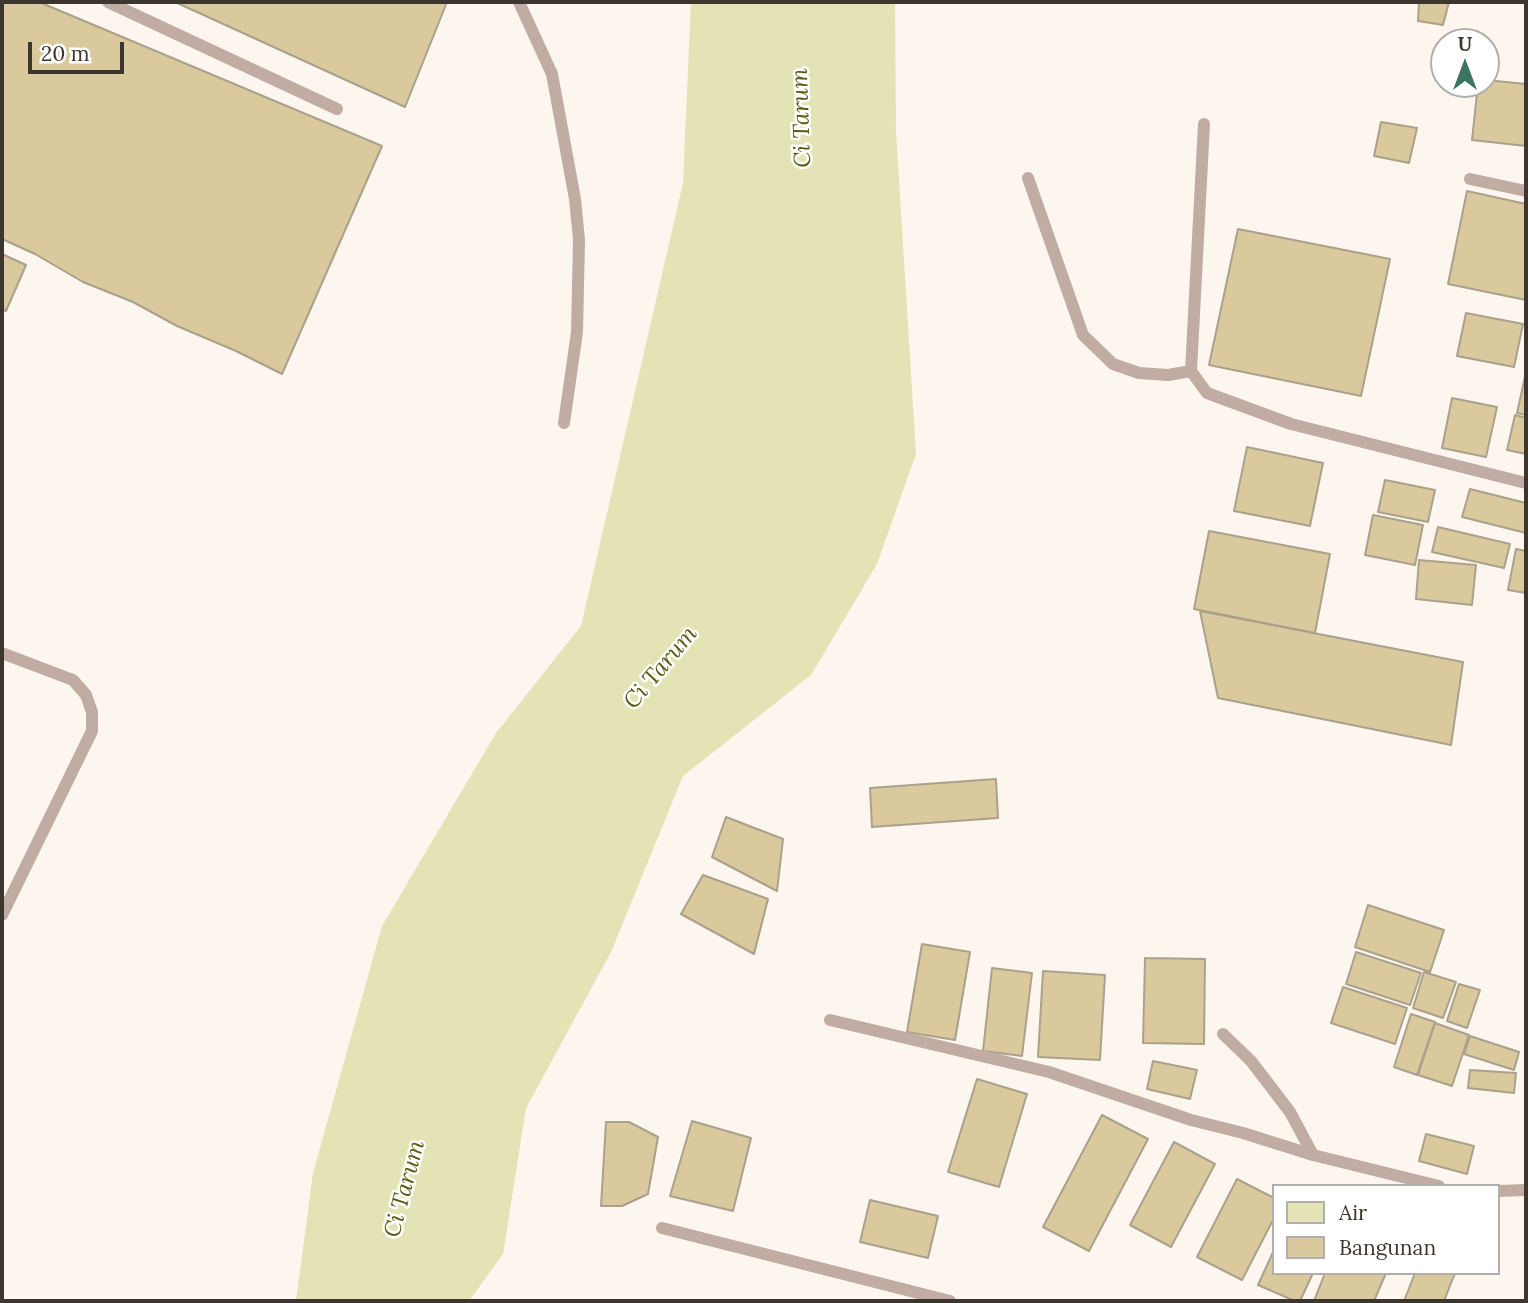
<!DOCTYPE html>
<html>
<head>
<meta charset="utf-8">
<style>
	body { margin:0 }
	#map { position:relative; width:1528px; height:1303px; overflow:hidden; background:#fdf6ee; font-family:Lora,serif }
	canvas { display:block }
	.frame { position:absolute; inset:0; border:4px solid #3d362e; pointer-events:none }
	.legend { position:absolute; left:1272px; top:1184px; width:228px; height:91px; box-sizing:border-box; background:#fff; border:2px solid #b1afab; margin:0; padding:9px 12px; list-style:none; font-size:21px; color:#3d362e }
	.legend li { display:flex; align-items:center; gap:14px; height:35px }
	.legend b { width:35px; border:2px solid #b1afab }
	.north { position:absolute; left:1430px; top:28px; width:70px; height:70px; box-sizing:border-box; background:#fff; border:2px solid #b1afab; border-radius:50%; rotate:0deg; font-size:19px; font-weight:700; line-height:28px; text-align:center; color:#3d362e }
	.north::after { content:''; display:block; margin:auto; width:24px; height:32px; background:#3a755f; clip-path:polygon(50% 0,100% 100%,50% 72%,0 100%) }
	.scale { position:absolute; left:28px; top:42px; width:96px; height:32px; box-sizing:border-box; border:4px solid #3d362e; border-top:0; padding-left:9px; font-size:21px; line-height:24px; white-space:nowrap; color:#3d362e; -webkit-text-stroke:5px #fff; paint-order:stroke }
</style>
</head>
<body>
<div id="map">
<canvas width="1528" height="1303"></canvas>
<div class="frame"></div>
<ul class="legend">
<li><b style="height:19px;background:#e3e3b5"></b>Air</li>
<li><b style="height:19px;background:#dbc99e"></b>Bangunan</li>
</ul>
<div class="north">U</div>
<div class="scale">20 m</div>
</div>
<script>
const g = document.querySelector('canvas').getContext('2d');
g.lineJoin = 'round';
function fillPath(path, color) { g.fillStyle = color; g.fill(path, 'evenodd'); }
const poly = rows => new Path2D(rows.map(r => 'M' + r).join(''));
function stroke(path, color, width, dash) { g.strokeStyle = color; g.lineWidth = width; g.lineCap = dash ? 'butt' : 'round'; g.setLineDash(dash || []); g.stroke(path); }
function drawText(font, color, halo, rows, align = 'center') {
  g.font = font + ' Lora,serif'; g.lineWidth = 5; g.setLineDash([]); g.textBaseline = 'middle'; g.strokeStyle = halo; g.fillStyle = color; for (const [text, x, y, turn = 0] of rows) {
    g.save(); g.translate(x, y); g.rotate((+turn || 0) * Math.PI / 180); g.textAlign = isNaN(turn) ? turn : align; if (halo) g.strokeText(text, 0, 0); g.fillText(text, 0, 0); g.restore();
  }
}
const water = poly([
	[691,2,895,2,896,132,916,454,877,564,811,675,683,776,611,952,526,1108,503,1254,469,1301,296,1301,313,1173,382,926,496,733,581,626,683,183]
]);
const building = poly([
	[2,2,39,2,382,146,282,374,236,351,177,326,133,302,83,282,35,254,2,239,2,2],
	[175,2,447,2,405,107,175,2],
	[1419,2,1449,2,1443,25,1418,21,1419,2],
	[1486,80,1526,84,1526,146,1472,140,1478,84,1486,84,1486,80],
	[1381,122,1417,128,1409,163,1374,156,1381,122],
	[1467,191,1526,204,1526,300,1448,284,1467,191],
	[1238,229,1390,259,1361,396,1209,365,1238,229],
	[2,254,26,265,6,311,2,309,2,254],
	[1466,313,1523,324,1514,367,1457,356,1466,313],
	[1526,372,1526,415,1517,413,1526,372],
	[1452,398,1497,407,1486,457,1442,448,1452,398],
	[1515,415,1526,418,1526,454,1507,450,1515,415],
	[1247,447,1323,463,1310,526,1234,511,1247,447],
	[1385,480,1435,490,1428,522,1378,512,1385,480],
	[1470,489,1526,503,1526,533,1462,517,1470,489],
	[1373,515,1423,525,1415,565,1365,555,1373,515],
	[1438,527,1510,544,1504,568,1432,552,1438,527],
	[1209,531,1330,554,1315,633,1194,609,1209,531],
	[1516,549,1526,551,1526,593,1508,590,1516,549],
	[1419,560,1476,565,1472,605,1416,599,1419,560],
	[1200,611,1463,662,1451,745,1218,698,1200,611],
	[996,779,998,818,872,827,870,788,996,779],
	[726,817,783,839,777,891,712,857,726,817],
	[703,875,768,899,754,954,681,914,703,875],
	[1368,905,1444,930,1430,972,1355,947,1368,905],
	[922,944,970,952,955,1040,907,1032,922,944],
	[1356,952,1421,973,1410,1005,1346,984,1356,952],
	[1145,958,1205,959,1204,1044,1143,1043,1145,958],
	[992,968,1032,973,1022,1056,983,1051,992,968],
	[1043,971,1105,975,1100,1060,1038,1057,1043,971],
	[1424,972,1456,982,1443,1018,1413,1008,1424,972],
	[1459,984,1480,990,1467,1028,1447,1021,1459,984],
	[1343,987,1407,1008,1395,1044,1331,1023,1343,987],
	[1411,1014,1435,1022,1417,1075,1394,1067,1411,1014],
	[1435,1023,1469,1035,1452,1086,1418,1075,1435,1023],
	[1470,1036,1519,1052,1514,1070,1464,1054,1470,1036],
	[1153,1061,1197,1070,1190,1099,1147,1089,1153,1061],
	[1470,1070,1516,1073,1514,1093,1468,1088,1470,1070],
	[977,1079,1027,1094,999,1187,948,1172,977,1079],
	[1102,1115,1148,1139,1089,1251,1043,1227,1102,1115],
	[692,1121,751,1138,733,1211,670,1196,692,1121],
	[606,1122,629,1122,658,1137,648,1194,622,1206,601,1206,606,1122],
	[1426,1134,1474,1146,1467,1174,1419,1161,1426,1134],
	[1174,1142,1215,1164,1171,1247,1130,1225,1174,1142],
	[1237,1179,1274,1198,1274,1218,1242,1280,1197,1257,1237,1179],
	[870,1200,938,1216,928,1258,860,1242,870,1200],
	[1274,1250,1274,1273,1313,1273,1300,1301,1295,1301,1258,1285,1274,1250],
	[1325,1273,1386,1273,1374,1301,1314,1301,1325,1273],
	[1415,1273,1455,1273,1444,1301,1404,1301,1415,1273]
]);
const lane = poly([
	[108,2,337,109],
	[519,2,552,74,575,199,579,240,577,332,564,423],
	[1204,124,1191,371,1207,393,1291,424,1526,483],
	[1028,178,1083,335,1113,364,1139,373,1168,375,1191,371],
	[1470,179,1526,191],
	[2,653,73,680,86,695,92,712,92,731,2,915],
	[830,1020,1049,1072,1191,1120,1243,1133,1313,1155,1439,1186],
	[1223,1034,1251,1061,1290,1112,1313,1155],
	[1498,1191,1526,1190],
	[662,1228,950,1301]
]);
const waterNames = [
	["Ci Tarum",802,118,-92],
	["Ci Tarum",661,668,-50],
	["Ci Tarum",405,1189,-75]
];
fillPath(water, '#e3e3b5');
fillPath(building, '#dbc99e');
stroke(building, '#aaa18c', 2);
stroke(lane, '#c0aca2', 12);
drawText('italic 23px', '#5d5b13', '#fff', waterNames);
</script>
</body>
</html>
